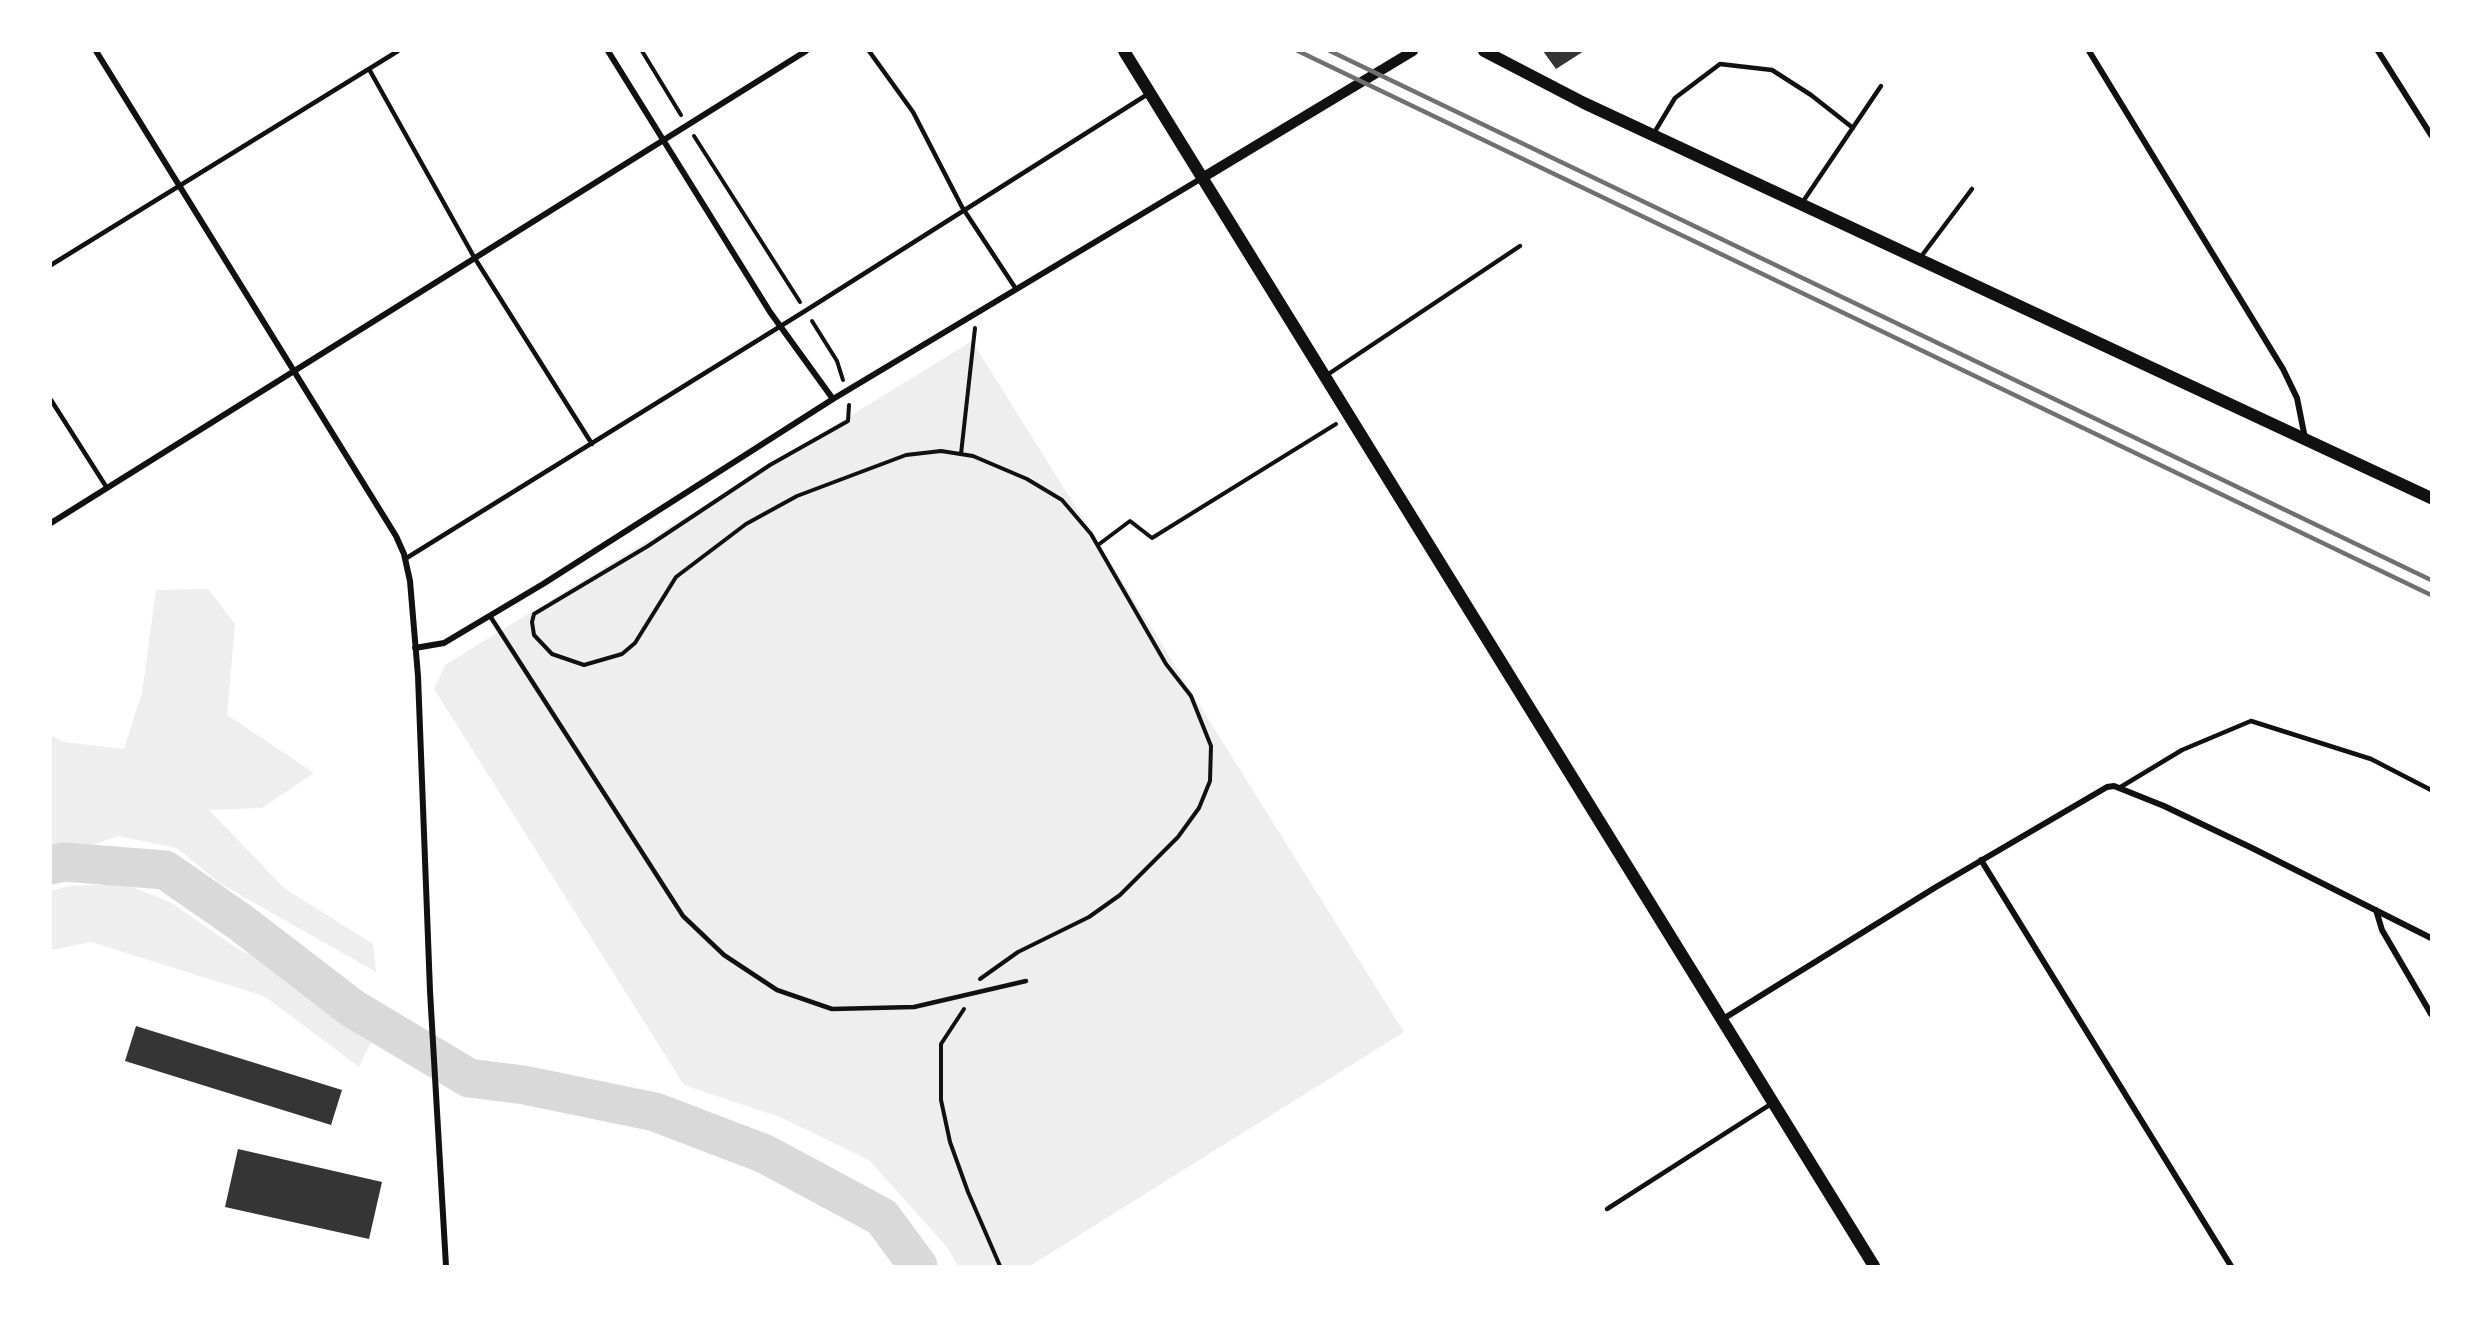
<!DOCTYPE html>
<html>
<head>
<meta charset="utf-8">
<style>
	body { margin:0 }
	#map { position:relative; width:2482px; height:1317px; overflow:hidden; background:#fff; font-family:Lato,sans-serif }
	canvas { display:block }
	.frame { position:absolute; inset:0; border:52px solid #fff; pointer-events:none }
</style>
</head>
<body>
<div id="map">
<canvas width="2482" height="1317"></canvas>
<div class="frame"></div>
</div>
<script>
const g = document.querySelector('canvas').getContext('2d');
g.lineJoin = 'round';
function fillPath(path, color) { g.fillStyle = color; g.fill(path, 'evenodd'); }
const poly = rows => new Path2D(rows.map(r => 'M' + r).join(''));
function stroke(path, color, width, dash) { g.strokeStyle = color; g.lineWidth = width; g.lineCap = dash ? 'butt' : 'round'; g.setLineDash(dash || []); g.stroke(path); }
const green = poly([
	[972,341,1404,1032,1030,1266,958,1266,947,1247,869,1160,780,1117,684,1085,434,689,445,665],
	[208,589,235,624,227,715,314,773,262,808,209,810,284,888,373,944,376,972,221,884,177,848,118,836,81,849,51,854,51,735,64,742,124,749,142,693,156,590],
	[125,884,172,903,233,946,285,973,372,1040,359,1067,264,996,91,942,51,950,51,891,68,886]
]);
const river = poly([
	[51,865,64,862,165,870,240,922,352,1008,469,1078,524,1085,655,1112,765,1154,882,1217,918,1266]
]);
const building = poly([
	[1543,51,1584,51,1556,69],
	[136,1026,342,1090,331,1125,125,1061],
	[238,1149,382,1182,369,1239,225,1207]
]);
const path = poly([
	[642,51,681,115],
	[694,136,800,302],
	[812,321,837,361,843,380],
	[849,405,848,421,770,465,648,546,534,614,532,622,534,635,552,654,584,665,622,654,635,643,676,577,746,524,797,496,906,455,941,451,973,456,1027,479,1062,500,1091,534,1166,664,1191,696,1211,746,1210,781,1199,808,1178,837,1120,895,1089,917,1018,952,980,979],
	[961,454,975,328],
	[1098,545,1130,521,1152,538,1336,424],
	[964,1009,941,1044,941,1100,950,1142,968,1192,1000,1266]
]);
const service = poly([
	[869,51,913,112,962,207,1016,289],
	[369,69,474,257,592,444],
	[1654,133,1675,98,1720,64,1772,70,1811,95,1853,128],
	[1802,203,1881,86],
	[1920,258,1972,189],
	[51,265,398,51],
	[1327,375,1520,246],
	[51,400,107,488],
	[405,559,805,311,1148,94],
	[490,616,683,916,724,955,777,990,832,1009,914,1007,1026,981],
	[2119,788,2182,750,2251,721,2371,759,2431,790],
	[1607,1209,1771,1104]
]);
const minor = poly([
	[96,51,396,536,404,554,410,581,418,676,430,991,446,1266],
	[608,51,770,312,833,399],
	[2089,51,2283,369,2297,398,2305,438],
	[2378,51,2431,135],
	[51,523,806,51],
	[415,648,444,643,543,584,833,399,1202,178],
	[1981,860,2231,1266],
	[2376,910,2382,930,2431,1014],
	[1723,1019,1936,887,2107,787,2114,786,2164,806,2252,848,2431,938]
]);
const tertiary = poly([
	[1202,178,1413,51]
]);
const secondary = poly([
	[1124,51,1874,1266],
	[1484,51,1584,103,2431,498]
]);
const rail = poly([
	[1298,51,2431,595],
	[1330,51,2431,580]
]);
fillPath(green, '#eee');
stroke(river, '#d9d9d9', 39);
fillPath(building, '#353535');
stroke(path, '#111', 4);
stroke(service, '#111', 4.5);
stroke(minor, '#111', 6);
stroke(tertiary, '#111', 10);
stroke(secondary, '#111', 12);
stroke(rail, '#707070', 4.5);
</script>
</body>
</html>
